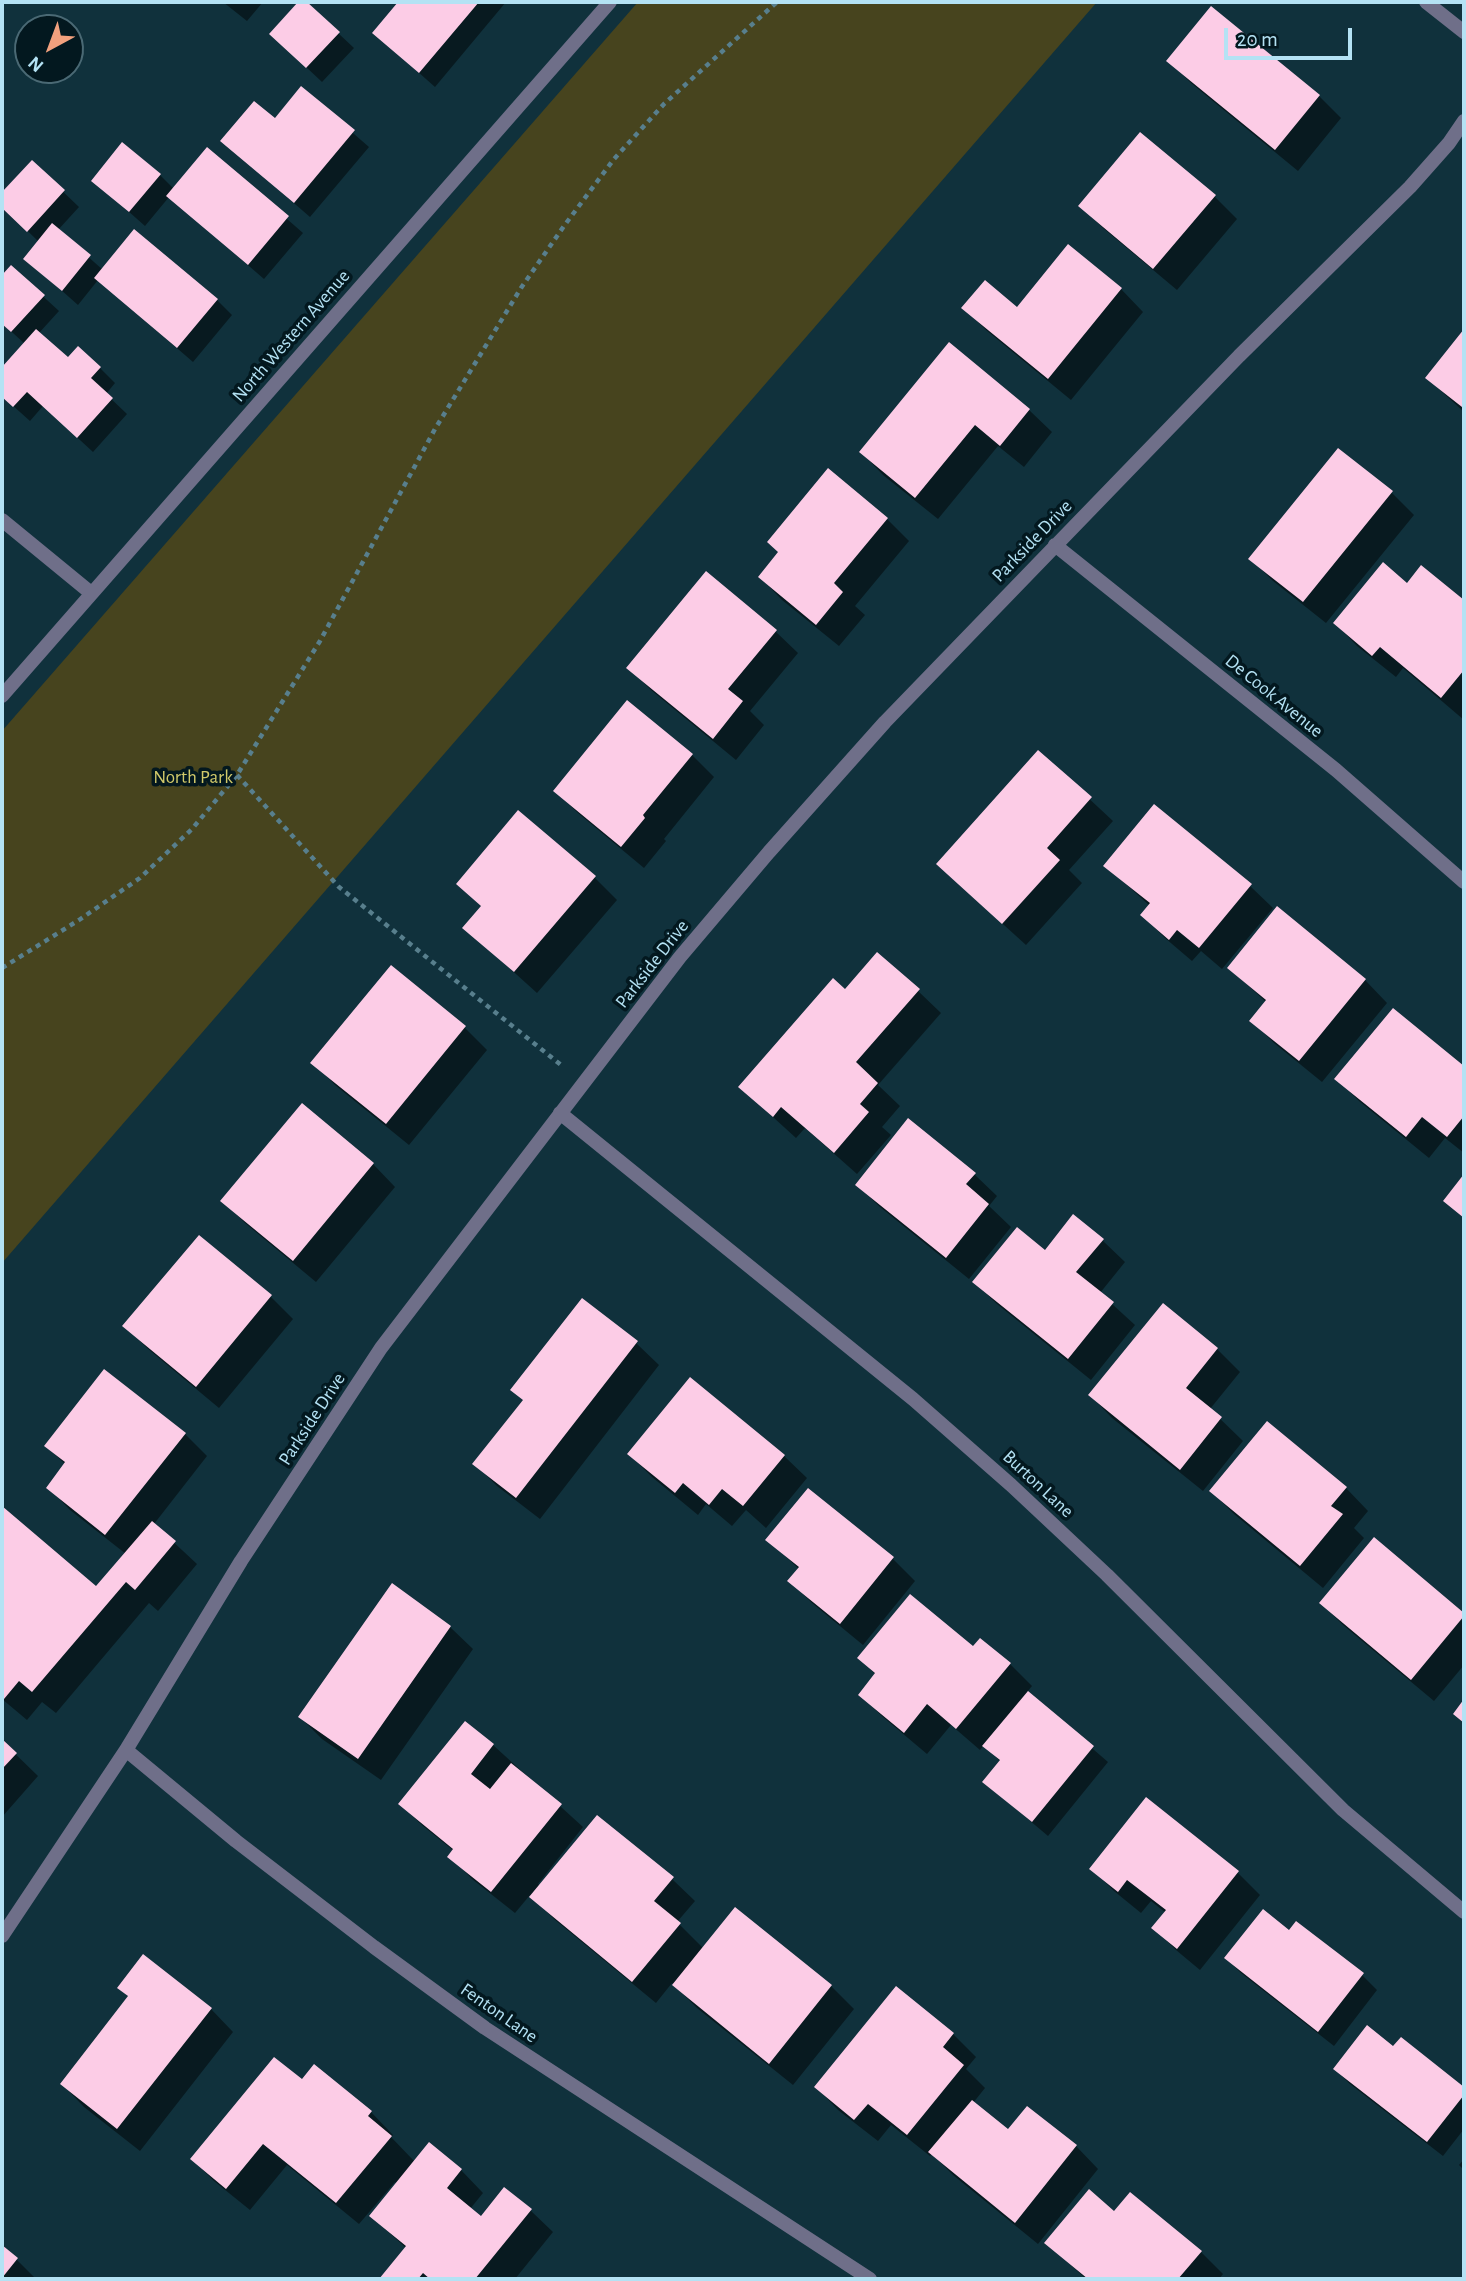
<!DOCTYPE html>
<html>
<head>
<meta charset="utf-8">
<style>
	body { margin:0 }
	#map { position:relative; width:1466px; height:2281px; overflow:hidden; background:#10313c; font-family:"Alegreya Sans",sans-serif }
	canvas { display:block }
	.frame { position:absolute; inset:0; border:4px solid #b4e2f4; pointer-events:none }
	.north { position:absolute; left:14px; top:14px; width:70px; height:70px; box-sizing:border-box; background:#03181f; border:2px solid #4a6974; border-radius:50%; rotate:221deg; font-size:19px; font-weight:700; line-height:28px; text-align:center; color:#b4e2f4 }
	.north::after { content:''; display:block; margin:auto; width:24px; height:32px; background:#f2a17e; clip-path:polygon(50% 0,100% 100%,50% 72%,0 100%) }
	.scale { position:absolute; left:1224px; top:28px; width:128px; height:32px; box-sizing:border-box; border:4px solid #b4e2f4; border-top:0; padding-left:9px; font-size:21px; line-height:24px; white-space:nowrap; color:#b4e2f4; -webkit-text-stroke:5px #03181f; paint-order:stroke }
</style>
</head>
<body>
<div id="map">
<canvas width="1466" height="2281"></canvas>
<div class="frame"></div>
<div class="north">N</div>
<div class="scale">20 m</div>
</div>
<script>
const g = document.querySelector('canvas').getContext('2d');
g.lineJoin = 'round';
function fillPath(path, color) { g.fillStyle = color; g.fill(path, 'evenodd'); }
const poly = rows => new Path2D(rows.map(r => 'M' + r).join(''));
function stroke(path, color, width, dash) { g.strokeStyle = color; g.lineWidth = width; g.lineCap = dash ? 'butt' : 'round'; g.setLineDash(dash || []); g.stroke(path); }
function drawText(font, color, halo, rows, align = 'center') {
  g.font = font + ' "Alegreya Sans",sans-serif'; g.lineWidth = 7; g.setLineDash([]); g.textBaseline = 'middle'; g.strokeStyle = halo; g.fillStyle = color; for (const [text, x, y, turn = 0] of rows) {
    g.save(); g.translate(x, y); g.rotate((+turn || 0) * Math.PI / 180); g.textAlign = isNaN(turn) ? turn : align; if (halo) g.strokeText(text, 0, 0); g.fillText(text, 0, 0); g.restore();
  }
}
const green = poly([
	[638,2,1097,2,2,1263,2,731]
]);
const shadow = poly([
	[223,2,263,2,247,21],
	[300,2,305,2,354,48,322,82,271,34],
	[400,2,506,2,435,87,374,33],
	[1168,60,1319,96,1341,118,1298,171,1191,83],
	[301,88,369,147,310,217,222,141,275,120],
	[207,149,303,233,264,279,169,197,145,226,93,180,160,175,174,189],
	[32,162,79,207,58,230,103,270,217,300,232,315,193,362,98,280,78,305,26,259,39,242,2,206,2,194],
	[1214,196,1237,219,1177,290,1103,228,1081,206],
	[1069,246,1121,289,1143,312,1071,400,986,330,964,308,1017,309],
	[11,267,59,311,39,333,68,360,100,368,115,383,106,394,127,414,93,452,43,406,30,421,2,396,2,369,25,344,2,323,2,277],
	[1464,332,1464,412,1427,378],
	[950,345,1029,410,1052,432,1024,467,998,446,938,519,883,475,861,452],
	[1339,450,1392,493,1414,515,1326,623,1273,581,1251,559],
	[887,519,909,541,855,606,865,615,839,646,782,600,760,577,780,553],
	[1421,567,1464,602,1464,720,1403,668,1396,677,1357,646,1335,623,1407,585],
	[775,631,798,653,750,711,764,725,736,760,651,690,629,668],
	[1039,752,1113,821,1069,870,1082,883,1026,945,961,886],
	[692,755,714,777,664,839,666,841,644,868,578,813,555,791],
	[518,813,595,878,617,900,537,993,465,928,482,907,458,883],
	[1106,866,1250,886,1273,908,1222,969,1201,951,1192,961,1165,938,1142,915,1150,906],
	[391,967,465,1028,487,1050,409,1145,335,1085,313,1062],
	[1229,968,1365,980,1387,1003,1322,1082,1274,1043,1252,1021,1266,1002],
	[845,991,918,991,941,1013,878,1085,900,1106,882,1127,891,1135,857,1174,805,1128,796,1138,740,1087],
	[1393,1010,1464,1068,1464,1153,1445,1138,1429,1158,1359,1101,1337,1079],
	[302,1106,373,1164,395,1187,316,1282,245,1223,223,1201],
	[974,1174,997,1196,989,1206,1011,1227,969,1279,880,1207,857,1185],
	[1102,1240,1125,1262,1100,1293,1135,1325,1091,1380,997,1304,974,1282,1045,1252],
	[271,1297,293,1319,219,1408,147,1348,125,1326],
	[1163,1305,1217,1349,1240,1372,1210,1409,1243,1441,1203,1491,1112,1418,1090,1395],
	[636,1343,659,1365,540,1519,497,1486,475,1464],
	[185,1434,207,1456,154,1524,197,1564,158,1611,149,1603,56,1713,42,1702,27,1720,2,1699,2,1508,96,1589,126,1554,70,1510,48,1487,66,1465,46,1446],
	[629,1454,784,1456,807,1478,766,1528,746,1510,732,1526,706,1504,698,1515,652,1477],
	[1346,1488,1368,1511,1354,1528,1364,1538,1323,1588,1234,1514,1211,1491],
	[808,1490,893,1559,915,1581,863,1645,812,1603,790,1581,799,1569,768,1540],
	[1374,1539,1464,1615,1464,1665,1434,1701,1343,1625,1321,1603],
	[450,1627,473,1649,381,1780,322,1739,300,1717],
	[974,1649,1010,1664,1032,1686,1027,1692,1108,1762,1048,1836,984,1782,1001,1762,984,1745,980,1750,951,1725,927,1754,883,1717,860,1695,876,1675,860,1658],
	[465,1723,493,1745,583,1827,538,1884,541,1886,672,1879,695,1901,677,1922,704,1949,735,1909,831,1986,854,2009,793,2085,697,2008,672,1983,656,2003,554,1919,530,1895,515,1913,472,1879,450,1856,454,1851,423,1826,400,1804],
	[2,1741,38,1776,2,1817],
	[1092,1869,1238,1873,1260,1895,1200,1970,1176,1950,1154,1928,1166,1913,1151,1901,1141,1913,1114,1891],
	[1289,1932,1362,1975,1377,1990,1334,2046,1241,1973,1226,1958],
	[120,1988,211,2009,233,2032,140,2151,84,2107,62,2084,130,1998],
	[896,1988,953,2034,976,2057,966,2069,985,2088,973,2103,1008,2132,1076,2146,1098,2169,1038,2244,953,2175,932,2154,930,2156,891,2125,878,2141,838,2110,816,2087],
	[1401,2039,1464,2089,1464,2129,1443,2156,1350,2084,1335,2069,1394,2049],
	[302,2082,371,2112,393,2135,391,2137,415,2162,461,2170,483,2193,470,2209,481,2218,530,2210,553,2232,515,2279,381,2279,406,2248,371,2216,397,2184,395,2182,359,2224,287,2165,250,2210,214,2181,192,2159],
	[1464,2159,1464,2170,1459,2165],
	[1047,2243,1201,2252,1223,2274,1219,2279,1086,2279],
	[2,2248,16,2259,36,2279,2,2279]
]);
const building = poly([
	[298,2,307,2,340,32,306,68,269,34],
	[398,2,479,2,419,73,372,33],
	[1211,6,1320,95,1275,150,1166,61],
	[301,86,355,130,294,203,220,141,254,101,275,118],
	[1140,132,1216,195,1153,269,1078,206],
	[122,142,161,174,129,212,91,181],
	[207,147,289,216,248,265,166,196],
	[32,160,65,190,27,232,2,208,2,192],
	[52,223,91,255,62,291,23,259],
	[134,229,218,299,177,348,94,278],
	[1068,244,1122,288,1048,379,961,308,985,280,1017,307],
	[11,265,45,295,11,332,2,324,2,275],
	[36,329,68,357,78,346,101,367,91,378,113,398,77,438,27,392,13,407,2,397,2,367],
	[1464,329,1464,405,1462,407,1425,378],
	[949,342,1030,409,1000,446,975,425,915,498,859,452],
	[1338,448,1393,491,1303,602,1248,559],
	[828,468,888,518,834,583,843,592,816,625,758,577,778,552,767,542],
	[1383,562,1407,583,1421,565,1464,600,1464,670,1441,698,1380,647,1372,656,1333,623],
	[706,571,777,630,728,689,743,701,713,739,626,668],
	[627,700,693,754,643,815,645,818,621,847,553,791],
	[1038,750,1092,797,1047,848,1060,860,1002,924,936,864],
	[1154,804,1252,884,1199,948,1177,930,1169,940,1140,915,1150,903,1103,866],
	[518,810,596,876,514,972,462,928,481,906,456,884],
	[1277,906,1366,979,1299,1061,1249,1021,1266,1000,1227,968],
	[877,952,920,989,856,1062,878,1083,860,1104,869,1112,834,1153,781,1107,773,1117,738,1087,833,978,845,989],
	[391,965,466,1026,386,1124,310,1063],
	[1393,1008,1464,1066,1464,1116,1447,1137,1422,1117,1406,1137,1334,1079],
	[302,1103,374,1163,293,1261,220,1201],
	[908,1118,976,1173,966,1184,989,1204,946,1258,855,1185],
	[1464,1174,1464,1218,1443,1201],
	[1073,1214,1104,1239,1076,1272,1114,1302,1068,1359,972,1282,1017,1227,1045,1250],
	[199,1235,272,1295,196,1387,122,1326],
	[582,1298,638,1341,516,1498,472,1464,523,1400,510,1390],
	[1163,1303,1218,1348,1186,1388,1222,1417,1180,1470,1088,1395],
	[104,1369,186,1433,105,1535,46,1488,65,1462,44,1446],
	[690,1377,785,1455,743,1506,722,1489,709,1505,683,1483,675,1493,627,1454],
	[1267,1421,1347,1487,1331,1506,1343,1514,1300,1566,1209,1491],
	[808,1488,894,1557,840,1624,787,1581,799,1567,765,1540],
	[2,1506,96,1586,152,1521,176,1541,135,1590,126,1582,32,1692,19,1681,4,1699,2,1697],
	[1374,1537,1464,1613,1464,1616,1411,1680,1319,1603],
	[392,1583,451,1626,358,1759,298,1717],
	[910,1594,973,1646,980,1638,1011,1663,956,1729,927,1704,904,1733,858,1695,875,1673,857,1658],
	[1028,1691,1094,1746,1032,1822,982,1782,1000,1760,982,1746],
	[1464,1699,1464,1723,1453,1714],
	[465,1721,494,1744,471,1774,490,1789,511,1763,562,1804,491,1892,447,1857,453,1849,398,1804],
	[2,1739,17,1753,2,1769],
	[1146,1797,1239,1871,1177,1949,1151,1928,1166,1910,1127,1880,1118,1892,1089,1869],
	[597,1815,674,1877,654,1901,681,1923,632,1982,529,1897],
	[735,1907,832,1985,769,2064,672,1985],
	[1263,1909,1289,1930,1296,1921,1364,1973,1318,2032,1224,1958],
	[143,1954,212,2008,117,2129,60,2084,128,1996,117,1988],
	[896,1986,954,2033,943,2047,964,2065,907,2135,868,2104,854,2120,814,2087],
	[1367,2025,1393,2046,1401,2037,1464,2087,1464,2095,1427,2142,1333,2069],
	[274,2057,302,2079,314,2064,372,2111,368,2116,392,2136,336,2203,263,2144,226,2189,190,2159],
	[972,2100,1008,2129,1027,2106,1077,2145,1015,2223,928,2152],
	[429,2142,462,2169,447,2188,481,2216,504,2187,532,2209,475,2279,430,2279,423,2273,418,2279,379,2279,406,2246,369,2216],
	[1089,2189,1114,2211,1130,2192,1202,2251,1178,2279,1088,2279,1044,2243],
	[2,2245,18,2258,2,2278]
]);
const path = poly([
	[237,775,339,887,561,1065],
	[2,968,79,920,140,878,192,829,237,775,320,641,435,429,521,288,564,226,614,159,664,104,777,2]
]);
const minor = poly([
	[1426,2,1464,32],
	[2,520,91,593],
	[1055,545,1336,770,1464,882],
	[2,696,610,2],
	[560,1113,913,1399,1011,1485,1107,1575,1343,1810,1464,1912],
	[126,1750,236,1841,374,1947,485,2028,870,2279],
	[2,1936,126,1750,241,1561,381,1348,680,957,769,852,885,722,1239,356,1410,187,1449,143,1464,121]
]);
const streetNames = [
	["North Western Avenue",291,336,-49],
	["Parkside Drive",1032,541,-46],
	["De Cook Avenue",1274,696,39],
	["Parkside Drive",652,964,-52],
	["Parkside Drive",312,1419,-57],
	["Burton Lane",1038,1484,43],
	["Fenton Lane",499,2013,35]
];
const parkNames = [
	["North Park",193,777]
];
fillPath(green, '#47441e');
fillPath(shadow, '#0007');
fillPath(building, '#fccce6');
stroke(path, '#587f8d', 4.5, [5, 5]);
stroke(minor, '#6f6f89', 14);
drawText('19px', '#b4e2f4', '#03181f', streetNames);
drawText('19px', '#d1c96a', '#03181f', parkNames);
</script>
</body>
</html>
